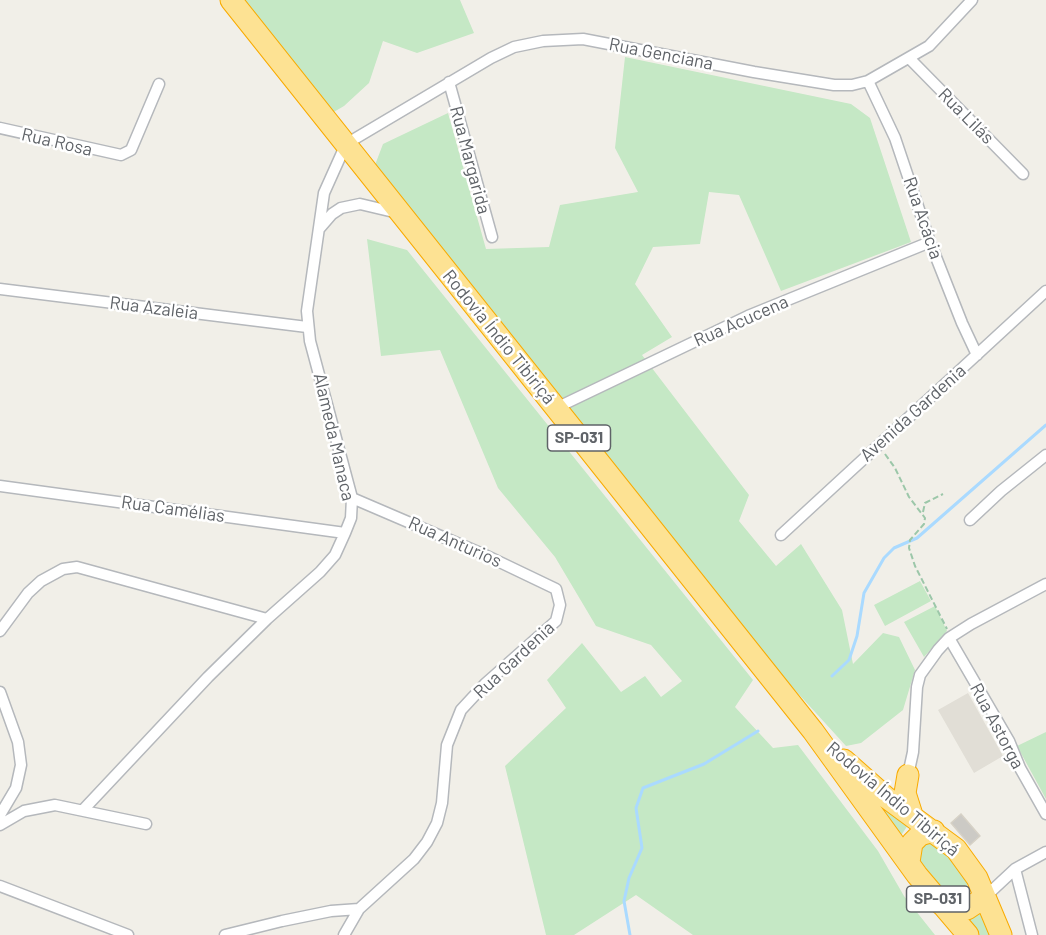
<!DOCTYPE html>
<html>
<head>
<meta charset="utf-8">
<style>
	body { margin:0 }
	canvas { display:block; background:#f1efe8 }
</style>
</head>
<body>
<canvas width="1046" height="935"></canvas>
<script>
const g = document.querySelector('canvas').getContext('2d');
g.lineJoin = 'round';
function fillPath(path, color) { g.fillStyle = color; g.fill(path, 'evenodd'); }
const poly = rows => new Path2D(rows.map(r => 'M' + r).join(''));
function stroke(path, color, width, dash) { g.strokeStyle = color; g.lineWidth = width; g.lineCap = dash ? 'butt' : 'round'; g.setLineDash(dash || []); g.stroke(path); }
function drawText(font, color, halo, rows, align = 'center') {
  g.font = font + ' Barlow,sans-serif'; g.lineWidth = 5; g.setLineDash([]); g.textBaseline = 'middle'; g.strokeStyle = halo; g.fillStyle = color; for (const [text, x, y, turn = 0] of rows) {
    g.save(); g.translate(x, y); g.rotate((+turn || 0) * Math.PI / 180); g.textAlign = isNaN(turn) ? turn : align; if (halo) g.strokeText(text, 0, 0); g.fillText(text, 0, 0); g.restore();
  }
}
const education = poly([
	[968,693,1003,756,974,773,938,710]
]);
const green = poly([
	[243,0,460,0,474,33,417,53,383,41,369,83,344,106,332,113],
	[625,57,851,104,870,118,911,242,781,291,739,195,709,192,700,244,653,247,635,284,672,337,642,355,749,495,739,521,776,566,801,544,842,610,853,664,883,633,899,637,915,670,903,710,861,743,846,746,774,667,375,165,383,144,448,113,486,249,549,247,560,205,638,192,615,148],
	[367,239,407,250,753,680,735,707,773,748,798,745,878,851,904,896,935,935,693,935,636,895,574,935,546,935,505,766,566,708,547,680,582,643,621,692,645,676,661,697,682,681,651,645,596,626,555,557,498,488,440,350,381,356],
	[920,581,931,601,885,626,874,605],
	[935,606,947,631,924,657,904,622],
	[1046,732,1046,799,1017,746],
	[841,761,908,825,900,837],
	[931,842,947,853,967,881,967,890,962,896,949,896,920,861,920,846],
	[982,910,994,935,975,935,969,920]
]);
const stream = poly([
	[832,676,849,660,857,636,864,593,884,558,894,548,917,538,1046,425],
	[630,935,624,901,629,878,642,848,636,808,643,788,704,764,758,731]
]);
const building = poly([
	[961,814,980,836,970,845,951,823,961,814]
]);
const path = poly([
	[885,454,895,468,909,497,925,518,924,524,910,540,909,548,915,566,947,629],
	[923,512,925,503,943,494]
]);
const street = poly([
	[910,59,1023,174],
	[868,81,895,138,930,242,962,323,977,355],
	[449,82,492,237],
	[0,128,121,155,131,150,159,84],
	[319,229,332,214,341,208,360,204,398,213],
	[0,289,307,327],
	[556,408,748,316,930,242],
	[0,486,345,533],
	[970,520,1001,491,1046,455],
	[781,535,1046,291],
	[0,631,28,593,41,581,63,569,77,567,267,619],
	[949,638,1009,741,1020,768,1046,814],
	[0,692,18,742,21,765,16,788,0,815],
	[908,775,913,752,917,687,920,675,938,650,949,638,971,624,1046,584],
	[83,810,208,677,267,619,320,572,335,555,345,533,351,518,352,498,310,341,307,311,324,193,346,144,491,58,514,47,543,41,583,39,754,72,834,85,852,85,868,81,929,46,972,0],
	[0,825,24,811,55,805,146,824],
	[1015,869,1032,935],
	[0,886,128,935],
	[985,897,1015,869,1046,852],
	[225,935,282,921,331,911,359,909],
	[344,935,359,909,414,859,427,842,437,823,442,803,447,745,461,710,486,683,556,621,560,605,556,589,485,555,352,498]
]);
const highway = poly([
	[231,0,813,731,917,875,968,935],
	[844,760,887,798,956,849,977,878,1001,935],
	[908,775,905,793,912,815],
	[909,862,912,843,920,835,934,831],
	[941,904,967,909,985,897]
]);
const shields = [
	[579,438,63],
	[938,899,63]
];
const shieldNames = [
	["SP-031",579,438],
	["SP-031",938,899]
];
const streetNames = [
	["Rua Genciana",661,54,11],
	["Rua Lilás",966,116,45],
	["Rua Rosa",57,142,13],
	["Rua Margarida",470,160,75],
	["Rua Acácia",923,218,71],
	["Rua Azaleia",154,308,7],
	["Rua Acucena",741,321,-24],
	["Rodovia Índio Tibiriçá",499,337,51],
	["Avenida Gardenia",913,413,-42],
	["Alameda Manaca",334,437,77],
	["Rua Camélias",173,509,8],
	["Rua Anturios",455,542,24],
	["Rua Gardenia",514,660,-43],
	["Rua Astorga",997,726,62],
	["Rodovia Índio Tibiriçá",893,799,40]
];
fillPath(education, '#e1ded6');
fillPath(green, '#c5e8c5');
stroke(stream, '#aadaff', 3);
fillPath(building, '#cccac5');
stroke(building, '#d6d1c6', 1.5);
stroke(street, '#b5b8bc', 13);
stroke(highway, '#f9ab00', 23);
stroke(path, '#9cc7a9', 2, [6, 3]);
stroke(street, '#fff', 10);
stroke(highway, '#fde293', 21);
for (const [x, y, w] of shields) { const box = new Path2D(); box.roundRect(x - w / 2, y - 13, w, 26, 4.5); g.fillStyle = '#fff'; g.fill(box); stroke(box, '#5f6368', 1.5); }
drawText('bold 16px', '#5f6368', null, shieldNames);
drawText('18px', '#5f6368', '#fff', streetNames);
</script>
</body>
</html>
